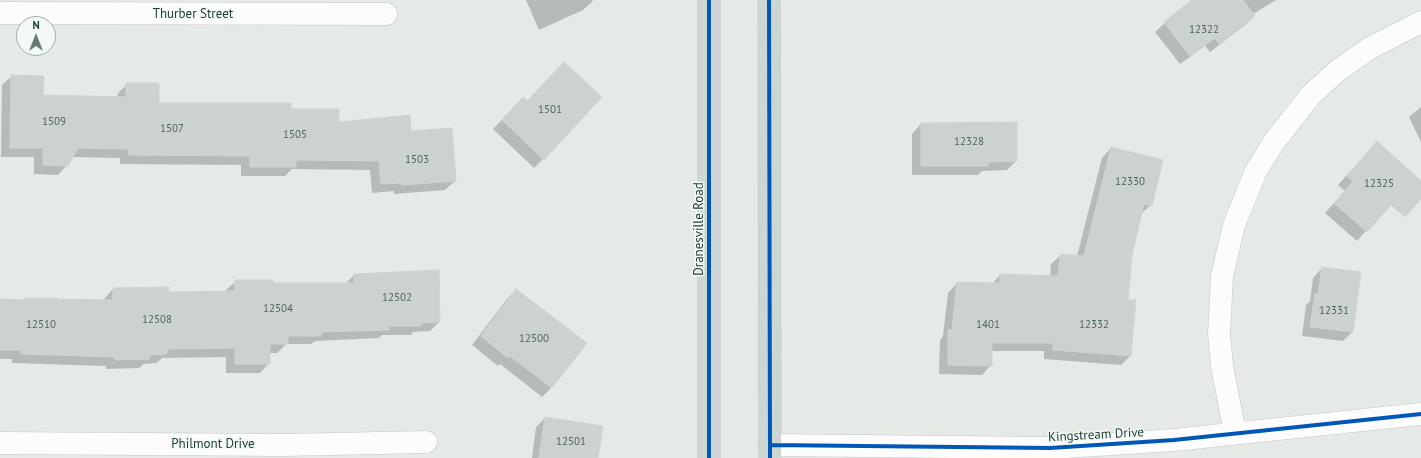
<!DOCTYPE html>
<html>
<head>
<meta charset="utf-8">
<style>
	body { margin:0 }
	#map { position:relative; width:1421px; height:458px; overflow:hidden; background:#e5eae7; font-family:"PT Sans",sans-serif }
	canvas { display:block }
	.north { position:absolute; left:16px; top:16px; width:40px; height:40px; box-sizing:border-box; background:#f3faf6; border:1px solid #9fb0a9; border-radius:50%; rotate:0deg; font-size:11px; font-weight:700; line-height:16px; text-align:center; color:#204035 }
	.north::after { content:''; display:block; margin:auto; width:14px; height:18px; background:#657c73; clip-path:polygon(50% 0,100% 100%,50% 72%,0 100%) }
</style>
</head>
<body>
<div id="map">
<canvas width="1421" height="458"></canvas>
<div class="north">N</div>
</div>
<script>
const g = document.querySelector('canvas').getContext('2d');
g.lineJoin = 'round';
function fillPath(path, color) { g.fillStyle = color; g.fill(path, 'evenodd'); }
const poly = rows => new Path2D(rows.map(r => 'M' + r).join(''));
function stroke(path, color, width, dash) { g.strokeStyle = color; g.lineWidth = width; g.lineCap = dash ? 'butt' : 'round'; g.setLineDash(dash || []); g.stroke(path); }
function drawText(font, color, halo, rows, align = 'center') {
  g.font = font + ' "PT Sans",sans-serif'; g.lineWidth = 3; g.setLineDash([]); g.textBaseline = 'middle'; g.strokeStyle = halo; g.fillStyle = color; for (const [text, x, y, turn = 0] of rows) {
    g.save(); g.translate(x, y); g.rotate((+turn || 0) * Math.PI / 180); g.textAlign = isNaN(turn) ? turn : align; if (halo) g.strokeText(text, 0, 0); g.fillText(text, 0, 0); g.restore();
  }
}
const shadow = poly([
	[526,0,592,0,593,1,583,10,539,30],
	[1194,0,1276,0,1253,14,1254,16,1245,25,1210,52,1205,46,1180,64,1155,32,1165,23],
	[12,76,42,96,117,98,118,93,127,84,158,104,290,110,338,123,410,132,455,181,445,190,394,194,394,191,372,193,370,170,292,169,285,176,241,176,241,165,120,164,120,158,72,157,67,165,58,175,34,174,34,157,1,157,2,85],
	[514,107,543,159,534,168,493,129],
	[1421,107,1421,142,1409,117],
	[1016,123,1016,161,1007,170,982,171,978,175,912,175,912,134,921,124],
	[1111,148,1151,205,1141,214,1131,255,1127,301,1130,356,1121,365,1044,359,1044,351,991,351,991,365,982,375,939,374,940,340,943,336,948,293,957,283,992,284,1000,275,1050,277,1051,264,1061,255,1077,256,1102,158],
	[1368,152,1414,176,1357,241,1325,213,1345,191,1338,185],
	[1322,268,1352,332,1343,341,1302,336,1306,305,1310,301,1313,278],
	[438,271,439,322,430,331,413,332,411,335,382,335,379,338,315,341,311,344,286,344,277,353,269,353,269,363,260,373,226,373,226,357,162,358,157,363,144,364,139,368,106,369,106,366,12,363,12,359,0,359,0,300,22,301,24,299,104,301,104,299,113,289,168,293,226,292,226,290,236,281,272,284,345,284,354,275],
	[516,290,586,343,551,388,542,397,500,364,498,366,472,345,507,299],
	[545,418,597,458,532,458,536,427]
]);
const building = poly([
	[1192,0,1243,0,1255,16,1219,44,1215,38,1190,56,1164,22,1192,0],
	[564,62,602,97,544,160,502,120,523,97,527,101,564,62],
	[11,75,44,76,43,95,126,97,126,83,159,83,159,103,291,103,291,109,339,109,339,122,410,115,411,131,452,128,456,181,402,185,402,183,381,184,379,161,296,160,296,167,250,167,250,156,129,155,129,149,78,148,68,166,43,165,43,148,10,148,11,75],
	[1017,122,1017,161,988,162,988,166,921,166,921,123,1017,122],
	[1377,141,1421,181,1421,199,1405,217,1391,205,1367,232,1334,203,1353,181,1347,176,1377,141],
	[1111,147,1163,160,1152,206,1144,204,1132,255,1128,300,1136,300,1131,356,1053,350,1053,343,992,343,992,366,948,365,948,330,952,330,957,282,1000,283,1000,274,1058,276,1060,254,1084,256,1111,147],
	[1322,267,1361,272,1353,332,1310,327,1315,294,1318,294,1322,267],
	[439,270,440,322,421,323,421,326,389,326,389,330,321,332,321,336,288,336,288,344,270,344,270,364,235,364,235,348,167,349,167,354,149,355,150,359,115,360,115,357,21,354,21,350,0,350,0,299,23,300,24,298,57,298,57,299,113,300,113,288,169,287,169,292,235,291,235,280,273,280,273,283,354,283,354,274,439,270],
	[516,289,587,343,552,388,510,356,508,358,481,336,516,289],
	[545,417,603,426,598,458,539,458,545,417]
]);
const minor = poly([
	[0,13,386,14],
	[1235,433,1222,366,1219,334,1222,276,1234,225,1256,171,1274,142,1310,96,1337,71,1370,48,1421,22],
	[0,443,283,445,426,442],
	[770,445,1050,448,1174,440,1421,414]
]);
const major = poly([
	[769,0,770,458],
	[709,458,709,0]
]);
const cycleway = poly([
	[769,0,770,458],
	[770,445,1050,448,1174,440,1421,414],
	[709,458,709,0]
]);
const numberNames = [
	["12322",1204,30],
	["1501",550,110],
	["1509",54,122],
	["1507",172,129],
	["1505",295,135],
	["12328",969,142],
	["1503",417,160],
	["12330",1130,182],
	["12325",1379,184],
	["12502",397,298],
	["12504",278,309],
	["12331",1334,311],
	["12508",157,320],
	["12510",41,325],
	["1401",988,325],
	["12332",1094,325],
	["12500",534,339],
	["12501",571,442]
];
const streetNames = [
	["Thurber Street",193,14],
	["Dranesville Road",699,229,-90],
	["Kingstream Drive",1096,435,-3],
	["Philmont Drive",213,444]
];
fillPath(shadow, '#0003');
fillPath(building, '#ccd2cf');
stroke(building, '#ced4d0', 1);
stroke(minor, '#c2c7c4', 23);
stroke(major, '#bcc7c2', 23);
stroke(minor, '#fbfcfb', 22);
stroke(major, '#ced6d3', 22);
stroke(cycleway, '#0057b8', 4);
drawText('11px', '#4c655c', null, numberNames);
drawText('13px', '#204035', '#f3faf6', streetNames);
</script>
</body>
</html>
